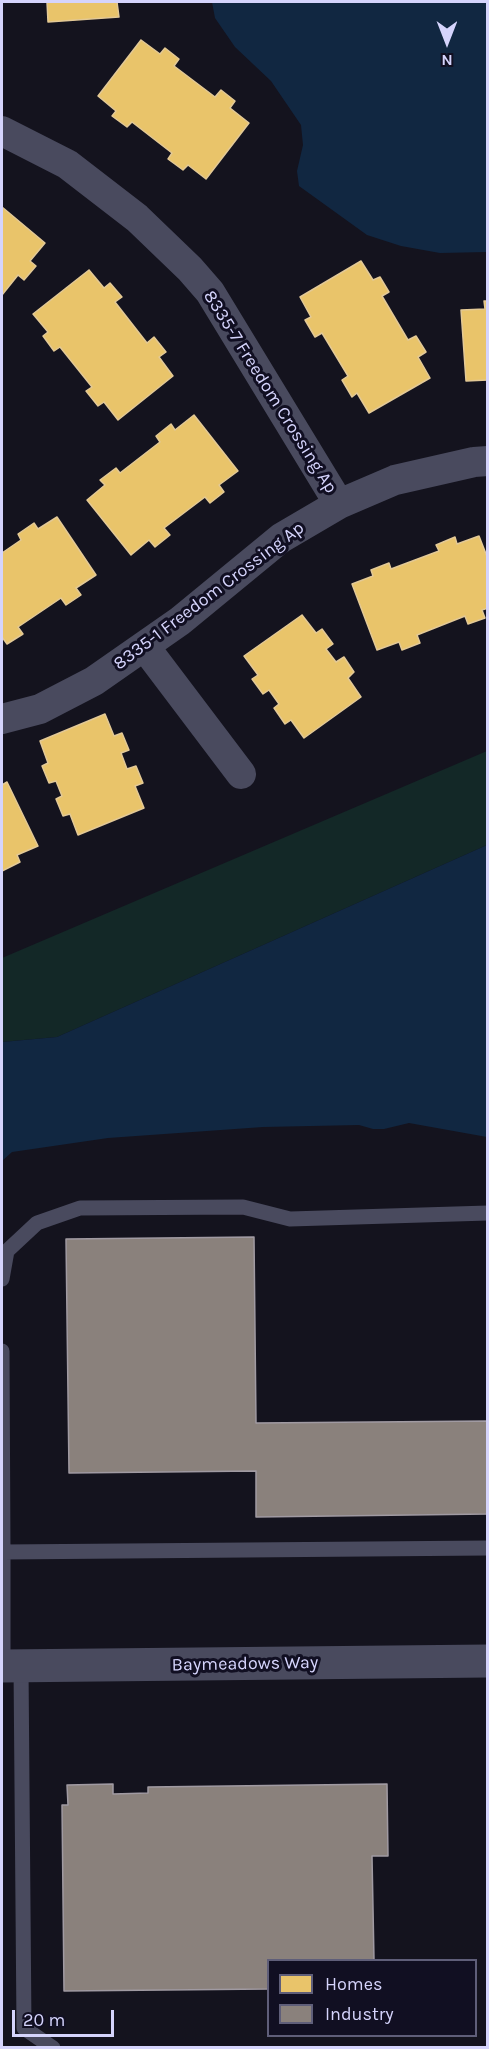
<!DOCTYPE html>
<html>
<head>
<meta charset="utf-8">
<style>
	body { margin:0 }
	#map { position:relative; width:489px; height:2049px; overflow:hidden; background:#14131e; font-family:Karla,sans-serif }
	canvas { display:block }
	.frame { position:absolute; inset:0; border:3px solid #d5d4fc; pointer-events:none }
	.legend { position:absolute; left:267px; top:1959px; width:210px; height:78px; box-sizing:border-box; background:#110f22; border:2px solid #5f5e79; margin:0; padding:8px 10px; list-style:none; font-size:18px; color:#d5d4fc }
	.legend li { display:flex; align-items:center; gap:12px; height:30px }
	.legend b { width:30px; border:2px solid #5f5e79 }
	.north { position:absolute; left:417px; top:12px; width:60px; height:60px; -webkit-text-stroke:4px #110f22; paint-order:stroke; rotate:180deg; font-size:16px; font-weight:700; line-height:24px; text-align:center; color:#d5d4fc }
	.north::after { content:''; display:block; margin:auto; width:21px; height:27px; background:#d5d4fc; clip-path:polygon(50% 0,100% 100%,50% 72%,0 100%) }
	.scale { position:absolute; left:12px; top:2010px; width:102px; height:27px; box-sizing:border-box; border:3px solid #d5d4fc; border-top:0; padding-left:8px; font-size:18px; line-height:21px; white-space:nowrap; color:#d5d4fc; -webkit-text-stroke:4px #110f22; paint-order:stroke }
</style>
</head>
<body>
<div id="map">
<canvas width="489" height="2049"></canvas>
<div class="frame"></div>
<ul class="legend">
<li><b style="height:16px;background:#e9c46a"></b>Homes</li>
<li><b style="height:16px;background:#8a817c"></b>Industry</li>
</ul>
<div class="north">N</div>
<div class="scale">20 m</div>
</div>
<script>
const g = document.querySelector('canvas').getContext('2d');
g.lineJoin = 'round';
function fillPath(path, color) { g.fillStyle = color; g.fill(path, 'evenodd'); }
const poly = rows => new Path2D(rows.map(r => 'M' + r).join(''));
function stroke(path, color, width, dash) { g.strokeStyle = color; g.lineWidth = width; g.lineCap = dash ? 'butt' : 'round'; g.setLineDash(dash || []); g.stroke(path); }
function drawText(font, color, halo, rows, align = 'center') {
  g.font = font + ' Karla,sans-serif'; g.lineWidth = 6; g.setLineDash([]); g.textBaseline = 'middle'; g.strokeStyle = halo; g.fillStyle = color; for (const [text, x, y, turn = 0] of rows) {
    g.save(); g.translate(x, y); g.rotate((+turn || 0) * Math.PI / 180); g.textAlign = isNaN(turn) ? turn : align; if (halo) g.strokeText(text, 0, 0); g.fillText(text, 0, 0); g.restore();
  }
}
const green = poly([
	[487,751,487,845,57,1037,2,1042,2,958]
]);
const water = poly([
	[212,2,487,2,487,252,440,253,401,246,367,235,299,186,297,171,303,145,301,125,271,81,235,47,215,18],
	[487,845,487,1137,409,1123,384,1129,373,1129,359,1125,263,1127,108,1138,12,1152,2,1161,2,1042,57,1037]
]);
const homes = poly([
	[47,2,117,2,119,17,48,22,47,2],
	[141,40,160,54,165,48,179,59,174,66,215,97,221,90,235,101,230,108,249,123,206,179,188,165,183,170,168,159,172,153,132,122,127,127,112,116,116,111,98,96,141,40],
	[2,207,45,243,30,261,36,266,24,280,18,275,2,295,2,207],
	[361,261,373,280,380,277,389,292,382,296,408,340,416,336,426,352,418,357,430,378,369,413,357,393,352,397,342,380,348,376,322,333,315,337,305,320,311,317,300,297,361,261],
	[89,270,104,288,110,283,122,297,115,302,147,343,154,337,166,352,159,357,173,376,118,420,104,402,98,406,86,391,92,387,60,347,54,351,43,336,48,332,33,314,89,270],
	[484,301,488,301,488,380,466,381,461,310,485,309,484,301],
	[194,415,238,471,219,485,224,492,210,503,205,497,164,528,170,535,155,547,149,540,131,555,87,500,105,485,100,480,116,468,120,473,160,442,156,436,171,424,175,430,194,415],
	[57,517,96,575,76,588,81,595,66,605,61,598,18,627,23,634,7,644,2,637,2,553,21,540,18,534,34,523,38,529,57,517],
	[479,536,488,559,488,608,482,610,485,618,468,624,465,616,417,635,420,643,402,650,399,642,377,650,352,584,373,576,371,570,389,563,391,569,439,551,436,545,455,537,457,544,479,536],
	[302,615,316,633,322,629,333,644,326,649,336,662,344,657,354,672,348,678,361,697,304,738,291,720,285,724,274,708,279,704,269,690,263,694,252,679,258,675,244,656,302,615],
	[105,714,114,736,122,733,129,750,121,753,127,769,136,766,143,783,135,786,144,808,78,835,70,814,63,816,56,799,62,796,56,781,49,783,42,766,48,763,40,741,105,714],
	[7,782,38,846,17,855,20,862,2,871,2,785,7,782]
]);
const industry = poly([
	[254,1237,256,1423,488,1421,488,1514,256,1517,256,1471,69,1473,66,1239,254,1237],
	[113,1784,113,1794,148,1793,148,1787,387,1784,388,1856,372,1856,374,1960,268,1960,268,1989,64,1991,62,1805,68,1805,67,1785,113,1784]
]);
const service = poly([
	[2,1279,7,1251,37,1223,80,1208,243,1207,290,1219,488,1213],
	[2,1351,3,1552],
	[3,1666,3,1552,488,1548],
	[21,1666,24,2028,53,2048]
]);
const minor = poly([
	[2,131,67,164,137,218,190,269,210,292,339,504],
	[145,647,241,774],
	[2,719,40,709,94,681,180,621,281,538,339,504,395,480,474,462,488,461]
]);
const tertiary = poly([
	[2,1666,488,1661]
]);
const streetNames = [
	["8335-7 Freedom Crossing Ap",270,392,58],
	["8335-1 Freedom Crossing Ap",209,596,-37],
	["Baymeadows Way",245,1664,-1]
];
fillPath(green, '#132827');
fillPath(water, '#112741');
fillPath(homes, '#e9c46a');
stroke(homes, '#e3c996', 1.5);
fillPath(industry, '#8a817c');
stroke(industry, '#a09aa2', 1.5);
stroke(service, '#494a5e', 15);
stroke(minor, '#494a5e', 30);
stroke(tertiary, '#494a5e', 33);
drawText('18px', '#d5d4fc', '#110f22', streetNames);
</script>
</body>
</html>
